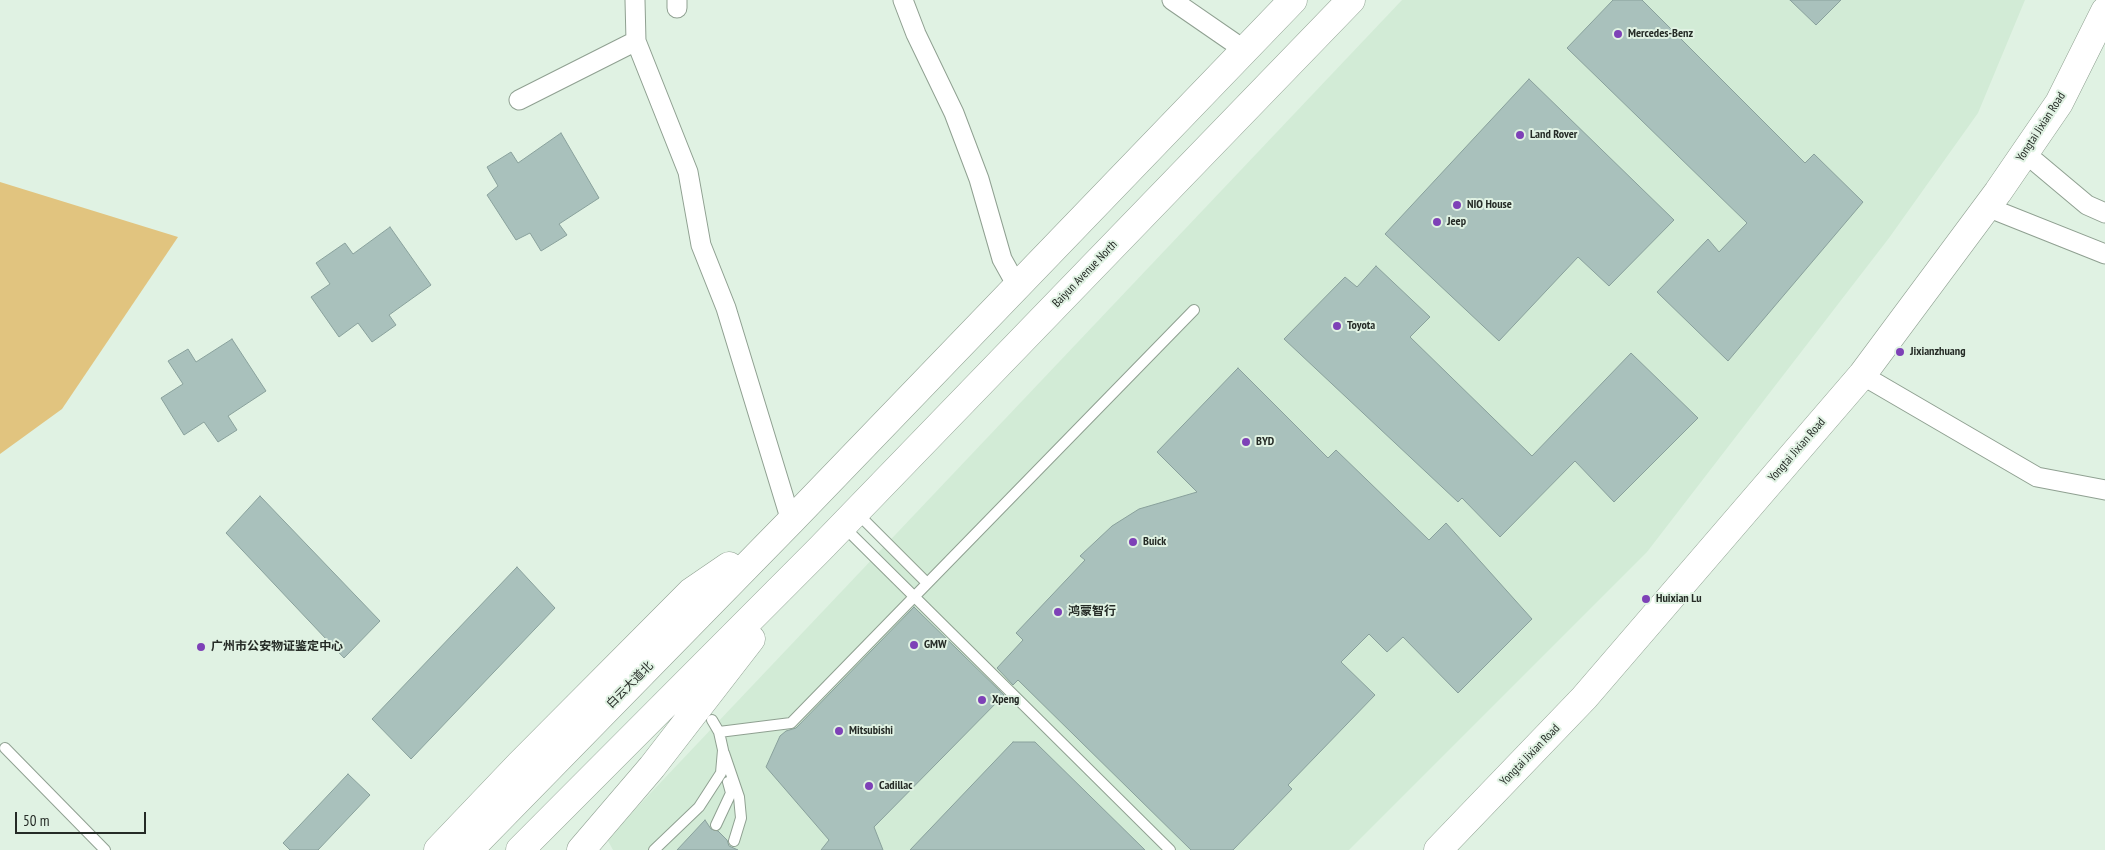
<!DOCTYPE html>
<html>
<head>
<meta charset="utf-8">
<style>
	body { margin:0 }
	#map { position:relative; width:2105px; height:850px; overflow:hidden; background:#e0f2e3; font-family:"PT Sans Narrow",sans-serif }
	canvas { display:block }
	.scale { position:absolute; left:15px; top:812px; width:131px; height:22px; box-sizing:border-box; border:2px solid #252b26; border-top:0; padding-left:6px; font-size:15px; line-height:18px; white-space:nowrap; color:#252b26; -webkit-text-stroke:4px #e0f2e3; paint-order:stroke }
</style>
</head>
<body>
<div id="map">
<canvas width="2105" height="850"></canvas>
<div class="scale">50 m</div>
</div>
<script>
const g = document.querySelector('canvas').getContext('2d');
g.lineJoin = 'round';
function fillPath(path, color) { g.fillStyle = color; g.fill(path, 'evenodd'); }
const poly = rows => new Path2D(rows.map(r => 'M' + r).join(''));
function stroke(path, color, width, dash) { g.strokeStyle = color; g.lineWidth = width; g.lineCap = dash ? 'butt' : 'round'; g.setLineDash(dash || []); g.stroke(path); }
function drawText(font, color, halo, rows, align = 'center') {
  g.font = font + ' "PT Sans Narrow","Noto Sans SC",sans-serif'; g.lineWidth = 4; g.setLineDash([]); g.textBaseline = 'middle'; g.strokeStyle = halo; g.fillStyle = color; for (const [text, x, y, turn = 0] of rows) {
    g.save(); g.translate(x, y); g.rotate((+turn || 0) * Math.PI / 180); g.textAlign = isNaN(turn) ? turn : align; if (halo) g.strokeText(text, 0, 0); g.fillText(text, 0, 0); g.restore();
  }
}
const built = poly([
	[1402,0,2025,0,1978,113,1889,238,1647,552,1349,850,613,850,607,839]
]);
const green = poly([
	[0,182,178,237,62,409,0,454]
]);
const building = poly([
	[1613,0,1642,0,1805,163,1814,154,1863,202,1728,361,1657,292,1708,239,1719,252,1747,223,1567,48,1613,0],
	[1790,0,1841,0,1816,25,1790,0],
	[1529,79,1674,220,1609,286,1578,257,1499,341,1385,234,1529,79],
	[561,133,599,198,559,224,567,235,541,251,530,233,516,240,487,195,498,186,487,167,511,152,518,163,561,133],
	[390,227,431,285,389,315,396,325,372,342,358,323,339,337,311,297,330,284,316,263,345,243,353,254,390,227],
	[1376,266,1430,317,1410,337,1532,456,1631,353,1698,418,1614,502,1575,461,1500,537,1462,498,1458,502,1284,339,1345,277,1357,287,1376,266],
	[232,339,266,391,228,416,237,430,218,442,204,422,184,435,161,398,183,384,168,361,188,349,196,362,232,339],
	[1238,368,1328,458,1336,450,1429,540,1446,523,1532,619,1458,693,1403,637,1387,652,1369,634,1341,662,1375,695,1288,785,1292,789,1233,850,1191,850,1018,680,1013,685,997,668,1023,640,1016,633,1085,560,1080,556,1112,526,1139,509,1197,492,1157,452,1238,368],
	[260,496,380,621,344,658,226,533,260,496],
	[517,567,555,608,411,759,372,719,517,567],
	[914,607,1004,695,874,827,883,850,821,850,829,840,766,767,780,736,786,731,796,728,914,607],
	[1013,742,1035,742,1145,850,910,850,1013,742],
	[348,774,370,795,318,850,290,850,283,843,348,774],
	[705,820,711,829,718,831,727,840,729,846,738,850,677,850,705,820]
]);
const lane = poly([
	[857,513,927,583],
	[844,527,1170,850],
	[719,732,791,723,1194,310],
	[5,748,105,850],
	[724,753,739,797,741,818,734,841],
	[716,825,731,793,728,782],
	[654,850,699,807,721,773,723,750,719,732,712,720]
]);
const street = poly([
	[635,0,636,41,688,172,701,245,726,308,791,521],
	[677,0,677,8],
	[903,0,916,34,954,113,979,179,1002,259,1017,286],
	[1172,0,1243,49],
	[519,100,636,41],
	[2025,153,2087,205,2105,213],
	[1987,207,2105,254],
	[1862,375,2037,477,2105,490]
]);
const secondary = poly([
	[1438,850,1584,698,1862,375,1998,192,2059,103,2105,11]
]);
const highway = poly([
	[438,850,520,764,691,592,729,566],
	[469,850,791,521,1293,0],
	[520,850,820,549,1351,0],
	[581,850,652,767,751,639]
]);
const markers = [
	[1618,34,5,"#7e41b7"],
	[1520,135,5,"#7e41b7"],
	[1457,205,5,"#7e41b7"],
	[1437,222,5,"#7e41b7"],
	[1337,326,5,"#7e41b7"],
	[1900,352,5,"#7e41b7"],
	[1246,442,5,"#7e41b7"],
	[1133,542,5,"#7e41b7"],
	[1646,599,5,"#7e41b7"],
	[1058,612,5,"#7e41b7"],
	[914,645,5,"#7e41b7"],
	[201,647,5,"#7e41b7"],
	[982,700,5,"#7e41b7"],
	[839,731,5,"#7e41b7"],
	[869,786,5,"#7e41b7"]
];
const poiNames = [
	["Mercedes-Benz",1628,34],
	["Land Rover",1530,135],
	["NIO House",1467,205],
	["Jeep",1447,222],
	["Toyota",1347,326],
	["Jixianzhuang",1910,352],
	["BYD",1256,442],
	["Buick",1143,542],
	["Huixian Lu",1656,599],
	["鸿蒙智行",1068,612],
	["GMW",924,645],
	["广州市公安物证鉴定中心",211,647],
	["Xpeng",992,700],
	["Mitsubishi",849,731],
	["Cadillac",879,786]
];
const streetNames = [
	["Yongtai Jixian Road",2041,127,-57],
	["Baiyun Avenue North",1085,274,-46],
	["Yongtai Jixian Road",1797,450,-49],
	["白云大道北",630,685,-45],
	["Yongtai Jixian Road",1530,755,-46]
];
fillPath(built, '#d2ebd6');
fillPath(green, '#e1c47f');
fillPath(building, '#a9c1bc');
stroke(building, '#89a19c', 1);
stroke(lane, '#8fa091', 12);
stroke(street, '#8fa091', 21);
stroke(secondary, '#8fa091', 29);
stroke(highway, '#8fa091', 29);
stroke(lane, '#fff', 10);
stroke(street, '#fff', 19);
stroke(secondary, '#fff', 28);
stroke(highway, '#fff', 28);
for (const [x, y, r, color] of markers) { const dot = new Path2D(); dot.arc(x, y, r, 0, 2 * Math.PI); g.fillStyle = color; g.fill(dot); stroke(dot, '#e0f2e3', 2); }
drawText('bold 12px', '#252b26', '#e0f2e3', poiNames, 'left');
drawText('12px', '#252b26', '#e0f2e3', streetNames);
</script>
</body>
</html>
